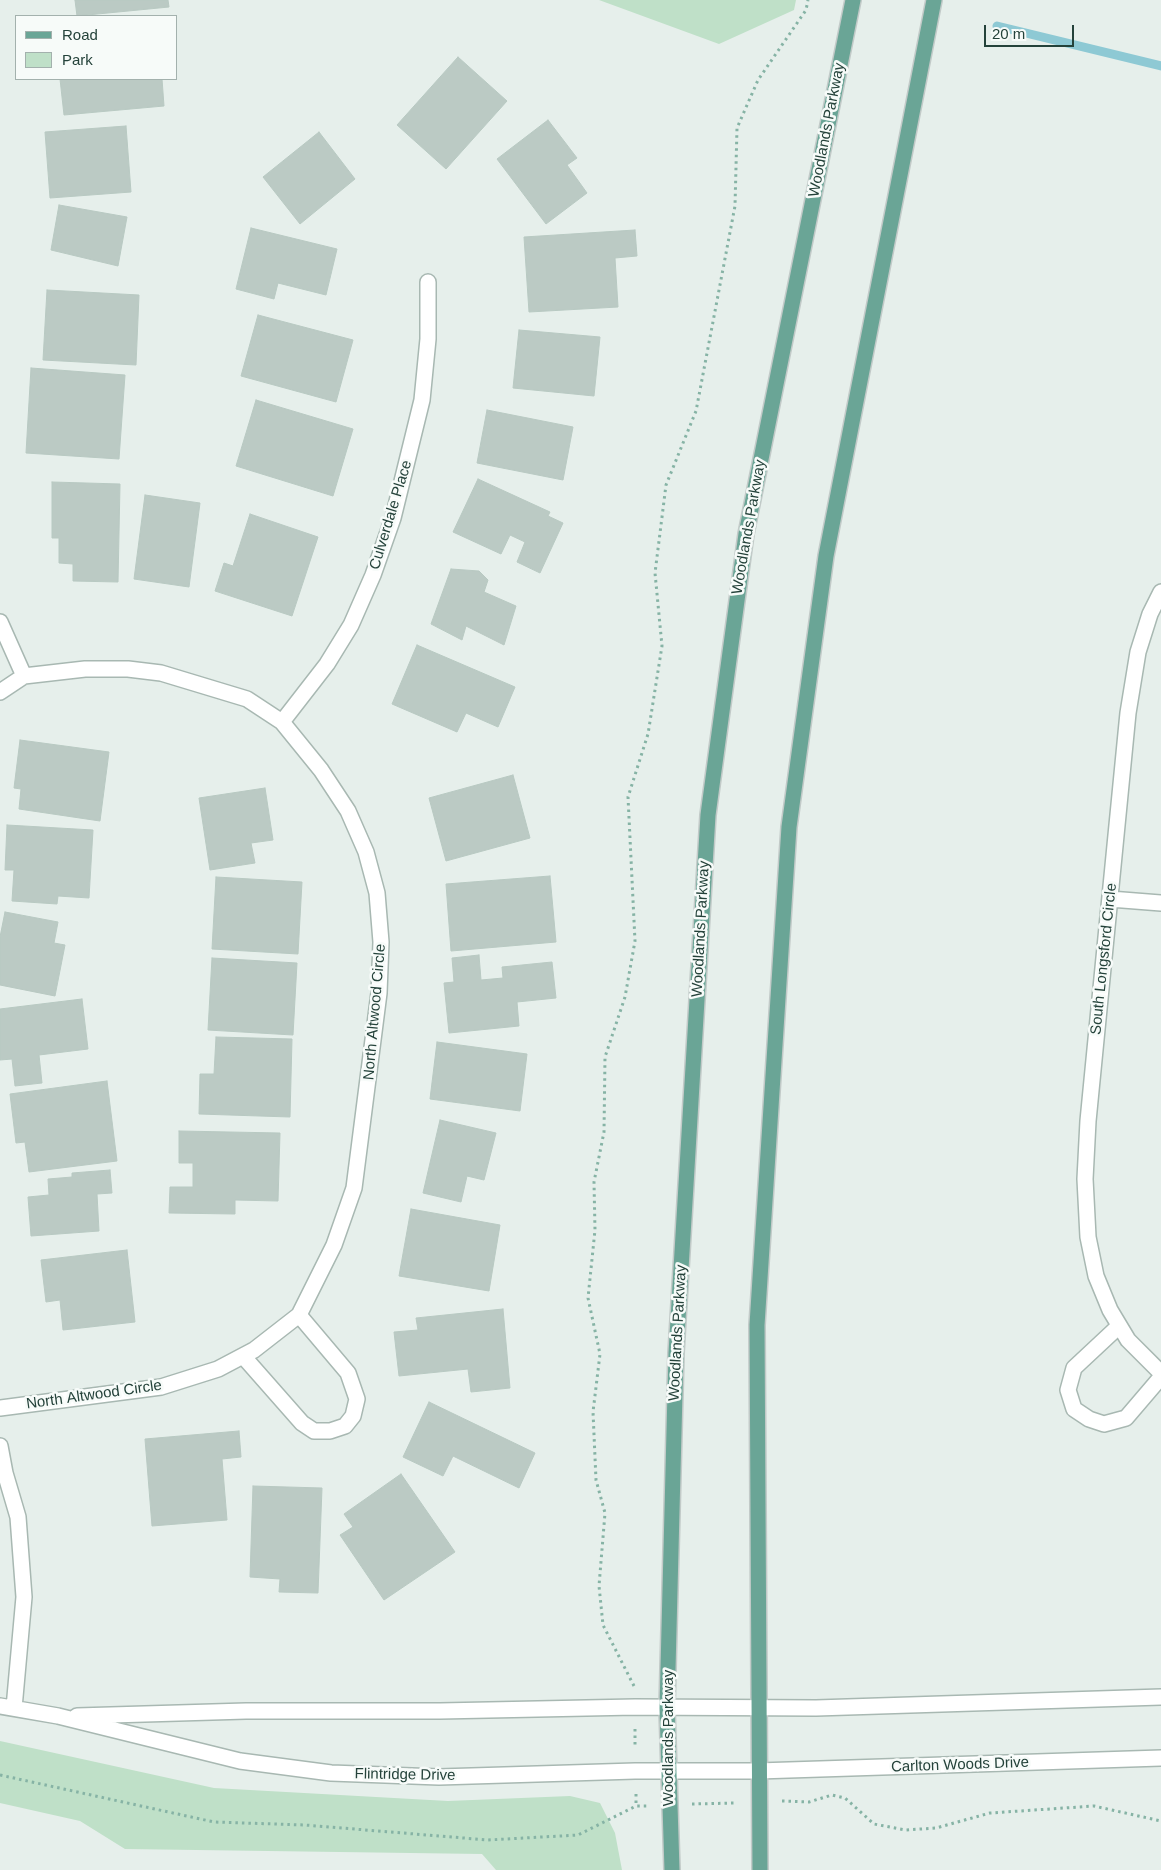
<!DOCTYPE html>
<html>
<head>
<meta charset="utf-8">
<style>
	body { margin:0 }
	#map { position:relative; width:1161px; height:1870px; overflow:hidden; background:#e6efeb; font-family:Helvetica,sans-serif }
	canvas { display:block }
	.legend { position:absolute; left:15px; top:15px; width:162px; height:65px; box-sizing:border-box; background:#f7fbf9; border:1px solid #a3b1ad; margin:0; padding:6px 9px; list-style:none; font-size:15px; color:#24423a }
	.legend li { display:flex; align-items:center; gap:10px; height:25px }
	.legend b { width:25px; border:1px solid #a3b1ad }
	.scale { position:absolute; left:984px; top:25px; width:90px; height:22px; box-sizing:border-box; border:2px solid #24423a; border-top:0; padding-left:6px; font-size:15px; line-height:18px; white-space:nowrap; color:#24423a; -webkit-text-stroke:4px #f7fbf9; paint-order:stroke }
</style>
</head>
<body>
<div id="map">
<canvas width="1161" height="1870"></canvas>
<ul class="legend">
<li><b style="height:6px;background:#6aa596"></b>Road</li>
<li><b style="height:14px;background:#bfe0c8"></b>Park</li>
</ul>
<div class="scale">20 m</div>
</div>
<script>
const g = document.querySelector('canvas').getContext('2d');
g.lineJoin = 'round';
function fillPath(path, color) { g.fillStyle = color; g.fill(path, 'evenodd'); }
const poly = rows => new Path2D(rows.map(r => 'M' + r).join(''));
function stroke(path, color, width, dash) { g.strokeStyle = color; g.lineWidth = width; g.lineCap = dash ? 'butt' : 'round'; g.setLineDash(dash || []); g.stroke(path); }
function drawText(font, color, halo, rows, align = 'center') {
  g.font = font + ' Helvetica,sans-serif'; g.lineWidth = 5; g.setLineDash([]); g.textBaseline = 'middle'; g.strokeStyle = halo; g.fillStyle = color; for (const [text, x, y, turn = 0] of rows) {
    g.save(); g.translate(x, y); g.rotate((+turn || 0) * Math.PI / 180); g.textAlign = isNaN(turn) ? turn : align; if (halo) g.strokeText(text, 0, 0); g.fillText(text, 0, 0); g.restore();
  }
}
const green = poly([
	[599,0,796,0,794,10,719,44],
	[0,1741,214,1788,448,1801,570,1796,600,1803,615,1833,622,1870,496,1870,482,1854,125,1849,80,1821,0,1803]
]);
const stream = poly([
	[997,26,1161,66]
]);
const building = poly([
	[75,0,168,0,169,7,77,16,75,0],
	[458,57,507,101,446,169,397,125,458,57],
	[60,79,162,79,164,106,64,115,60,79],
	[548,120,577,158,567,165,587,193,546,224,497,159,548,120],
	[126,126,131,192,50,198,45,132,126,126],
	[319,132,355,179,300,224,263,177,319,132],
	[59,205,127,217,118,266,51,250,59,205],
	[251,228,337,249,326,295,278,283,274,299,236,289,251,228],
	[635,230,637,256,615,258,618,307,529,312,524,237,635,230],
	[47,290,139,295,136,365,43,360,47,290],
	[258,315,353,340,336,402,241,376,258,315],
	[519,330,600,337,594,396,513,388,519,330],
	[31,368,125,375,119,459,26,453,31,368],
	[256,400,353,429,333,496,236,466,256,400],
	[487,410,573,427,563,480,477,463,487,410],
	[478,479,550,512,548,516,563,523,540,573,517,562,525,542,510,535,501,554,453,532,478,479],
	[52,482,120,484,118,582,73,581,73,564,59,563,59,538,52,538,52,482],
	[145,495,200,503,189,587,134,579,145,495],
	[250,514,318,537,292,616,215,591,224,563,233,566,250,514],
	[451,569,479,571,488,580,484,592,516,606,504,645,466,626,462,640,431,624,451,569],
	[417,645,515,687,498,727,466,713,457,732,392,704,417,645],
	[20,740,109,752,100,821,19,809,21,789,14,788,20,740],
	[513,775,530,838,446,861,429,798,513,775],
	[265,788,273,840,251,843,255,863,210,870,199,798,265,788],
	[7,825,93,830,89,898,58,896,57,904,12,901,14,870,5,870,7,825],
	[550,876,556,942,451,951,446,884,550,876],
	[216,877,302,882,298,954,212,949,216,877],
	[5,912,58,922,54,943,65,945,55,996,0,985,0,937,5,912],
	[479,955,481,980,503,978,502,967,552,962,556,998,517,1002,519,1026,449,1033,444,983,454,982,452,958,479,955],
	[212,958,297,963,293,1035,208,1030,212,958],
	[82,999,88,1049,39,1055,42,1083,15,1086,12,1059,0,1060,0,1009,82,999],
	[216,1037,292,1039,290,1117,199,1114,200,1074,214,1074,216,1037],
	[437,1042,527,1054,520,1111,430,1099,437,1042],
	[107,1081,117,1161,29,1172,25,1142,16,1143,10,1094,107,1081],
	[440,1120,496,1133,484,1180,467,1176,461,1202,423,1193,440,1120],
	[179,1131,280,1133,278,1201,235,1200,235,1214,169,1213,170,1187,193,1187,193,1163,179,1163,179,1131],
	[110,1170,112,1193,97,1194,99,1231,31,1236,28,1197,49,1195,48,1179,72,1177,72,1173,110,1170],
	[411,1209,500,1225,489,1291,399,1276,411,1209],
	[127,1250,135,1322,63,1330,60,1300,46,1302,41,1260,127,1250],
	[503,1309,510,1388,471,1392,468,1369,399,1376,394,1332,418,1330,416,1318,503,1309],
	[429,1402,535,1453,519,1488,453,1456,443,1476,403,1457,429,1402],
	[239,1431,241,1457,222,1459,227,1520,152,1526,145,1439,239,1431],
	[401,1474,455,1552,384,1600,340,1535,353,1527,344,1514,401,1474],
	[253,1486,322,1488,318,1593,279,1592,280,1579,250,1577,253,1486]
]);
const path = poly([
	[634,1686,603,1625,599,1586,605,1513,596,1480,593,1412,600,1354,588,1298,595,1230,594,1182,604,1132,605,1057,625,997,635,941,628,797,648,734,662,646,655,573,666,485,696,411,735,206,737,128,758,80,806,10,808,0],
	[635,1729,635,1748],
	[0,1775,214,1822,305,1825,488,1840,578,1835,636,1806,649,1806],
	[636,1794,636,1806],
	[782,1801,809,1802,832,1795,845,1798,874,1824,905,1830,936,1828,990,1813,1094,1806,1161,1821],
	[692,1804,736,1803]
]);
const minor = poly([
	[1161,592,1150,614,1138,652,1128,713,1088,1121,1085,1179,1088,1237,1096,1276,1110,1310,1128,1340,1161,1373],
	[0,622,24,676],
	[0,692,24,676,85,669,128,669,161,673,247,699,282,722,321,770,348,811,366,852,377,893,381,942,379,993,354,1188,334,1245,299,1315,254,1350,218,1369,161,1387,0,1408],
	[282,722,327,664,351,625,373,575,393,518,422,400,428,339,428,282],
	[1110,899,1161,903],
	[1119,1326,1074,1368,1068,1390,1074,1409,1089,1419,1104,1424,1126,1418,1161,1377],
	[243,1356,302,1423,314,1431,330,1431,345,1426,353,1416,357,1399,348,1373,299,1315],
	[0,1446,5,1473,18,1517,24,1597,14,1708],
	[0,1706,58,1716,240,1761,331,1773,439,1777,635,1771,758,1771,1161,1758],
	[77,1716,246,1711,440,1711,635,1707,816,1708,1161,1697]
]);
const major = poly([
	[672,1870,667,1708,676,1353,708,815,746,534,853,0],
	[760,1870,757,1325,789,827,826,556,934,0]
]);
const streetNames = [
	["Woodlands Parkway",827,130,-79],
	["Culverdale Place",391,515,-73],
	["Woodlands Parkway",749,527,-80],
	["Woodlands Parkway",701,929,-87],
	["South Longsford Circle",1104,959,-84],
	["North Altwood Circle",375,1012,-85],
	["Woodlands Parkway",678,1333,-87],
	["North Altwood Circle",94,1395,-8],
	["Woodlands Parkway",669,1738,-90],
	["Carlton Woods Drive",960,1765,-2],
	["Flintridge Drive",405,1775,1]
];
fillPath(green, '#bfe0c8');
stroke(stream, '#8ec9d4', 9);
fillPath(building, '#bbcac4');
stroke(building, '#b8c9c2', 1);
stroke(minor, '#a8b8b2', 18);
stroke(major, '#c2cac8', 18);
stroke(path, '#86b3a5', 3, [2.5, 4]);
stroke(minor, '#fff', 15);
stroke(major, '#6aa596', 15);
drawText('15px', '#24423a', '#f7fbf9', streetNames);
</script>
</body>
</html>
